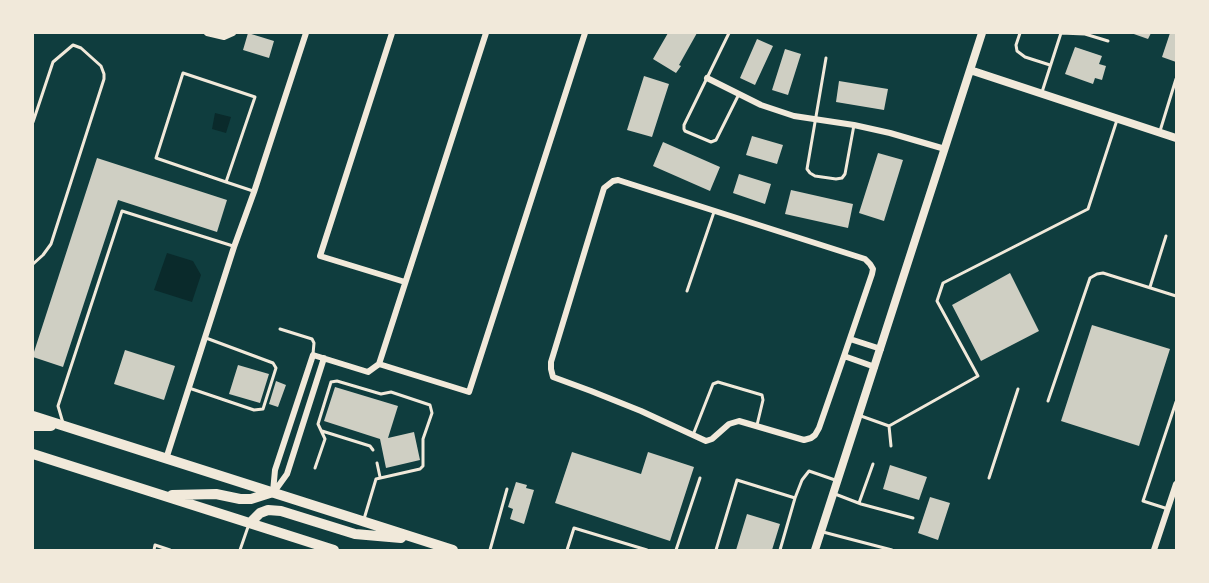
<!DOCTYPE html>
<html>
<head>
<meta charset="utf-8">
<style>
	body { margin:0 }
	#map { position:relative; width:1209px; height:583px; overflow:hidden; background:#0f3d3e; font-family:Montserrat,sans-serif }
	canvas { display:block }
	.frame { position:absolute; inset:0; border:34px solid #f1e9da; pointer-events:none }
</style>
</head>
<body>
<div id="map">
<canvas width="1209" height="583"></canvas>
<div class="frame"></div>
</div>
<script>
const g = document.querySelector('canvas').getContext('2d');
g.lineJoin = 'round';
function fillPath(path, color) { g.fillStyle = color; g.fill(path, 'evenodd'); }
const poly = rows => new Path2D(rows.map(r => 'M' + r).join(''));
function stroke(path, color, width, dash) { g.strokeStyle = color; g.lineWidth = width; g.lineCap = dash ? 'butt' : 'round'; g.setLineDash(dash || []); g.stroke(path); }
const water = poly([
	[215,113,231,117,226,133,212,129],
	[167,253,193,261,201,275,192,302,154,290]
]);
const building = poly([
	[248,33,274,41,269,58,243,50],
	[668,33,697,33,679,65,681,66,676,73,653,59],
	[1131,33,1151,33,1148,39],
	[1170,33,1176,33,1176,62,1162,57],
	[757,39,773,46,755,85,740,78],
	[1075,47,1102,56,1099,64,1106,66,1102,80,1095,78,1093,84,1065,74],
	[785,49,801,54,788,95,772,90],
	[644,76,669,84,652,137,627,130],
	[839,81,888,89,884,110,836,102],
	[752,136,783,145,777,164,746,155],
	[663,142,720,167,710,191,653,166],
	[878,153,903,160,884,221,859,213],
	[97,158,227,200,217,232,118,200,63,367,33,357,33,355],
	[739,174,771,184,765,204,733,193],
	[791,190,853,204,848,228,785,214],
	[1010,273,1039,331,981,361,952,305],
	[1092,325,1170,349,1139,446,1061,421],
	[125,350,175,366,164,400,114,384],
	[238,365,269,374,260,403,229,394],
	[276,381,286,385,278,407,269,404],
	[335,387,398,406,388,438,414,432,420,460,386,468,380,439,324,421],
	[572,452,641,474,648,452,694,467,670,541,555,503],
	[890,465,927,477,919,500,883,489],
	[516,482,527,485,526,488,534,490,524,524,510,519,513,509,508,507],
	[930,497,950,503,938,540,918,533],
	[747,514,780,524,772,550,736,550]
]);
const service = poly([
	[729,33,684,125,684,129,685,131,711,142,716,140,739,94],
	[1020,33,1016,45,1017,51,1025,57,1050,65],
	[826,58,807,169,810,173,815,176,836,179,842,178,845,174,854,125],
	[1042,92,1061,33,1085,34,1108,41],
	[33,122,53,62,73,45,81,48,101,66,104,74,104,79,51,244,43,255,33,264],
	[1160,131,1176,79],
	[226,182,255,97,183,73,156,158,226,182,253,191],
	[1150,287,1166,236],
	[687,291,714,212],
	[280,329,312,339,314,343,313,354],
	[189,388,254,410,263,409,276,368,273,363,206,338],
	[1048,401,1090,278,1097,274,1103,273,1176,296],
	[861,416,889,426,891,446],
	[63,423,58,406,122,211,233,246],
	[889,426,978,376,937,301,943,283,1088,209,1117,120],
	[322,431,370,446,373,450],
	[693,435,713,384,718,382,762,395,763,400,757,425],
	[377,463,380,477],
	[315,468,325,439,318,424,331,382,337,381,381,394,391,392,430,405,432,413,423,439,423,466,420,469,376,479,364,519],
	[989,478,1018,389],
	[835,494,861,504,913,518],
	[795,498,802,480,809,471,835,480],
	[859,503,873,464],
	[1168,509,1143,501,1176,402],
	[823,532,892,550],
	[154,550,155,545,170,550],
	[240,550,249,524],
	[490,550,507,489],
	[567,550,574,528,647,550],
	[676,550,700,478],
	[716,550,737,480,795,498,780,550]
]);
const minor = poly([
	[207,33,224,37,233,33],
	[392,33,320,256,405,282],
	[707,78,761,105,794,116,854,125,890,133,945,149],
	[618,180,865,259,870,264,873,269,872,274,844,356,819,428,815,435,811,438,804,440,739,421,729,424,712,439,706,441,641,411,591,391,553,377,551,369,551,362,604,188,613,181,618,180],
	[850,339,881,349],
	[844,356,875,367],
	[379,364,469,392,585,33],
	[379,364,486,33],
	[166,459,234,247,254,192,306,33],
	[273,492,275,470,313,355,368,372,379,364],
	[274,492,287,474,324,358],
	[1154,550,1176,484]
]);
const tertiary = poly([
	[970,70,1176,138],
	[815,550,982,33]
]);
const trunk = poly([
	[33,416,453,550],
	[33,426,51,426],
	[33,454,334,550],
	[172,495,216,494,240,499,251,499,273,492],
	[250,523,260,513,268,510,281,511,355,534,401,538]
]);
fillPath(water, '#0a2a2b');
fillPath(building, '#cfcfc3');
stroke(service, '#f1e9da', 3);
stroke(minor, '#f1e9da', 6);
stroke(tertiary, '#f1e9da', 8);
stroke(trunk, '#f1e9da', 10);
</script>
</body>
</html>
